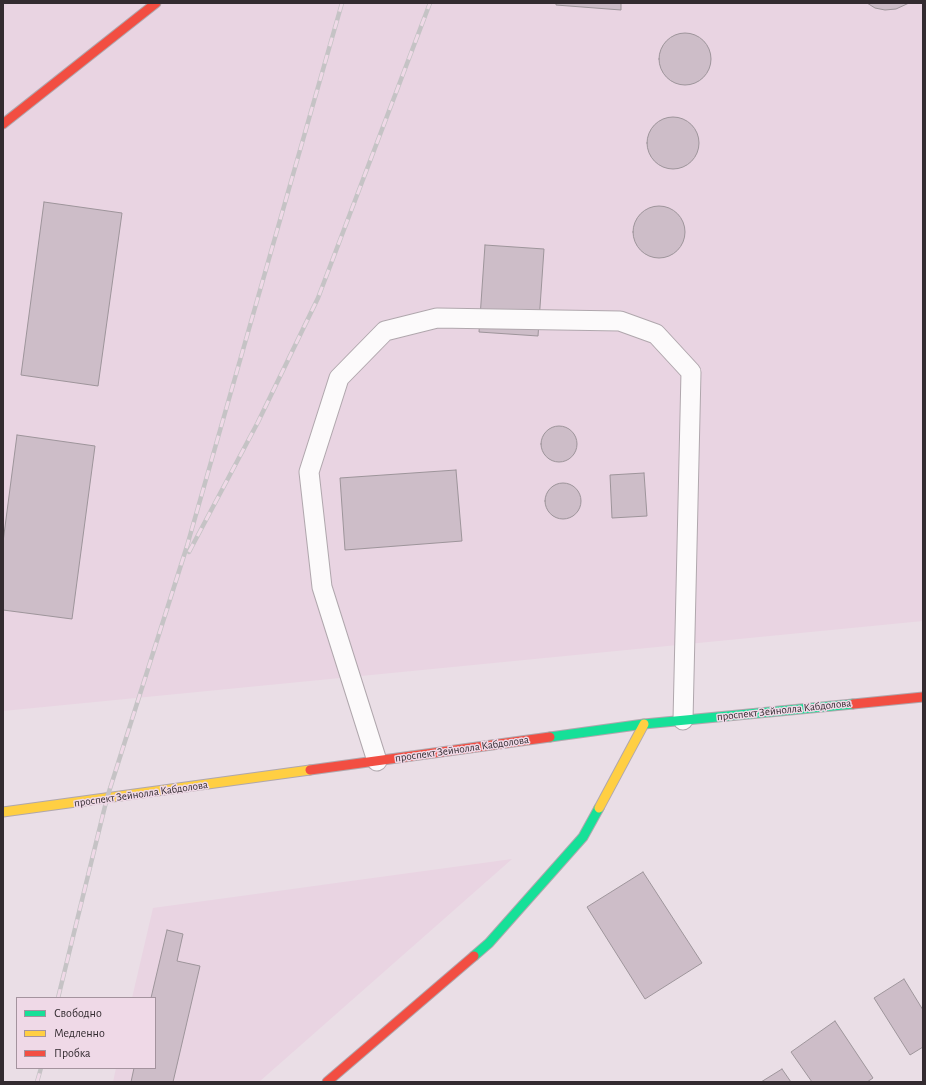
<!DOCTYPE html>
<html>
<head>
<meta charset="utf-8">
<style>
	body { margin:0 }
	#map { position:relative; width:926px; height:1085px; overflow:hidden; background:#eadee6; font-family:"Alegreya Sans",sans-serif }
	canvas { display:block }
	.frame { position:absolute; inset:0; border:4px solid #332b30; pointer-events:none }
	.legend { position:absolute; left:16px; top:997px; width:140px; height:72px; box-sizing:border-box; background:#efd9e7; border:1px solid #a4939e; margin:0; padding:5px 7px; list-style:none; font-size:12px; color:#332b30 }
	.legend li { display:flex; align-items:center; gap:8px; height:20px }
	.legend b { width:20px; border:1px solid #a4939e }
</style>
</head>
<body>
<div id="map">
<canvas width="926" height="1085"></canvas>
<div class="frame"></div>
<ul class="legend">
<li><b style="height:5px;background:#16e098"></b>Свободно</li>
<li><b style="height:5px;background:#ffcf43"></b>Медленно</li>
<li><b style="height:5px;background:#f24e42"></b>Пробка</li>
</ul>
</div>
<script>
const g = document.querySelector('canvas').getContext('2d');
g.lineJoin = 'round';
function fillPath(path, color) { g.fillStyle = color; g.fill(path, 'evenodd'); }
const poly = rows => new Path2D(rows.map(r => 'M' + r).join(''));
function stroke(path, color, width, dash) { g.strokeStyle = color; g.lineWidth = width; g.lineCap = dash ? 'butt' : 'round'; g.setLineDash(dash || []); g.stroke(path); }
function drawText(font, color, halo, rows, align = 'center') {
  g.font = font + ' "Alegreya Sans",sans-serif'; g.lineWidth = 3; g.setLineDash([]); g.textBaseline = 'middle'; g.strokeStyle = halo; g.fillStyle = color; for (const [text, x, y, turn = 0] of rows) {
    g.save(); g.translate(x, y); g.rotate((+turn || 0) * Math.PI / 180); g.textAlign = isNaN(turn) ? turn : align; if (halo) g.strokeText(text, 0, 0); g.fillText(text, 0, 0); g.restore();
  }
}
const built = poly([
	[3,3,923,3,923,621,3,711],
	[512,859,259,1082,113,1082,116,1068,155,1068,155,998,132,998,153,908]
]);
const building = poly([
	[556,3,621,3,621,10,556,5,556,3],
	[867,3,909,3,896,9,885,10,875,8,867,3],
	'659 59a26 26 0 1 1 52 0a26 26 0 1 1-52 0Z',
	'647 143a26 26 0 1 1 52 0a26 26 0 1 1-52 0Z',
	[44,202,122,213,98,386,21,375,44,202],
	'633 232a26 26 0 1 1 52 0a26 26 0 1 1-52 0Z',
	[485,245,544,249,538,336,479,332,485,245],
	'541 444a18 18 0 1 1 36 0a18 18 0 1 1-36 0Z',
	[17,435,95,446,72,619,3,610,3,542,17,435],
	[456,470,462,541,345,550,340,478,456,470],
	[644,473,647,516,612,518,610,475,644,473],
	'545 501a18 18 0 1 1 36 0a18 18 0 1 1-36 0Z',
	[643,872,702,963,645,999,587,907,643,872],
	[167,930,183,934,177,961,200,966,173,1082,131,1082,134,1068,155,1068,155,998,151,998,167,930],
	[904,979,923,1010,923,1047,910,1055,874,998,904,979],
	[835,1021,873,1078,867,1082,812,1082,791,1052,835,1021],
	[782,1069,791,1082,761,1082,782,1069]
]);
const lane = poly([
	[377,761,322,587,309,472,339,378,385,331,437,318,620,321,656,334,691,372,683,720]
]);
const fast = poly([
	[550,737,644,724,853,704],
	[474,956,489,943,583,837,599,808]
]);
const slow = poly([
	[599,808,644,724],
	[3,812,310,770]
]);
const jam = poly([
	[3,124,156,3],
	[853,704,923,697],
	[310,770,550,737],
	[327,1082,474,956]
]);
const rail = poly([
	[189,552,258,422,318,298,430,3],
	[58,998,107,798,187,546,342,3],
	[37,1082,41,1068]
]);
const streetNames = [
	["проспект Зейнолла Кабдолова",784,710,-6],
	["проспект Зейнолла Кабдолова",462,749,-8],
	["проспект Зейнолла Кабдолова",141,794,-8]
];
fillPath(built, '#e9d4e2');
fillPath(building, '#cdbdc8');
stroke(building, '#9e959b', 1);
stroke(lane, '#b0a7ad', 21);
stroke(fast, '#b0a7ad', 11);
stroke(slow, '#b0a7ad', 11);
stroke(jam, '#b0a7ad', 11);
stroke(lane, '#fcfafb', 19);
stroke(fast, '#16e098', 9);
stroke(slow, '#ffcf43', 9);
stroke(jam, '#f24e42', 9);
stroke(rail, '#c5c3c5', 4.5);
stroke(rail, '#efd9e7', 3, [9]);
drawText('11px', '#332b30', '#efd9e7', streetNames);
</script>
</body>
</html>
